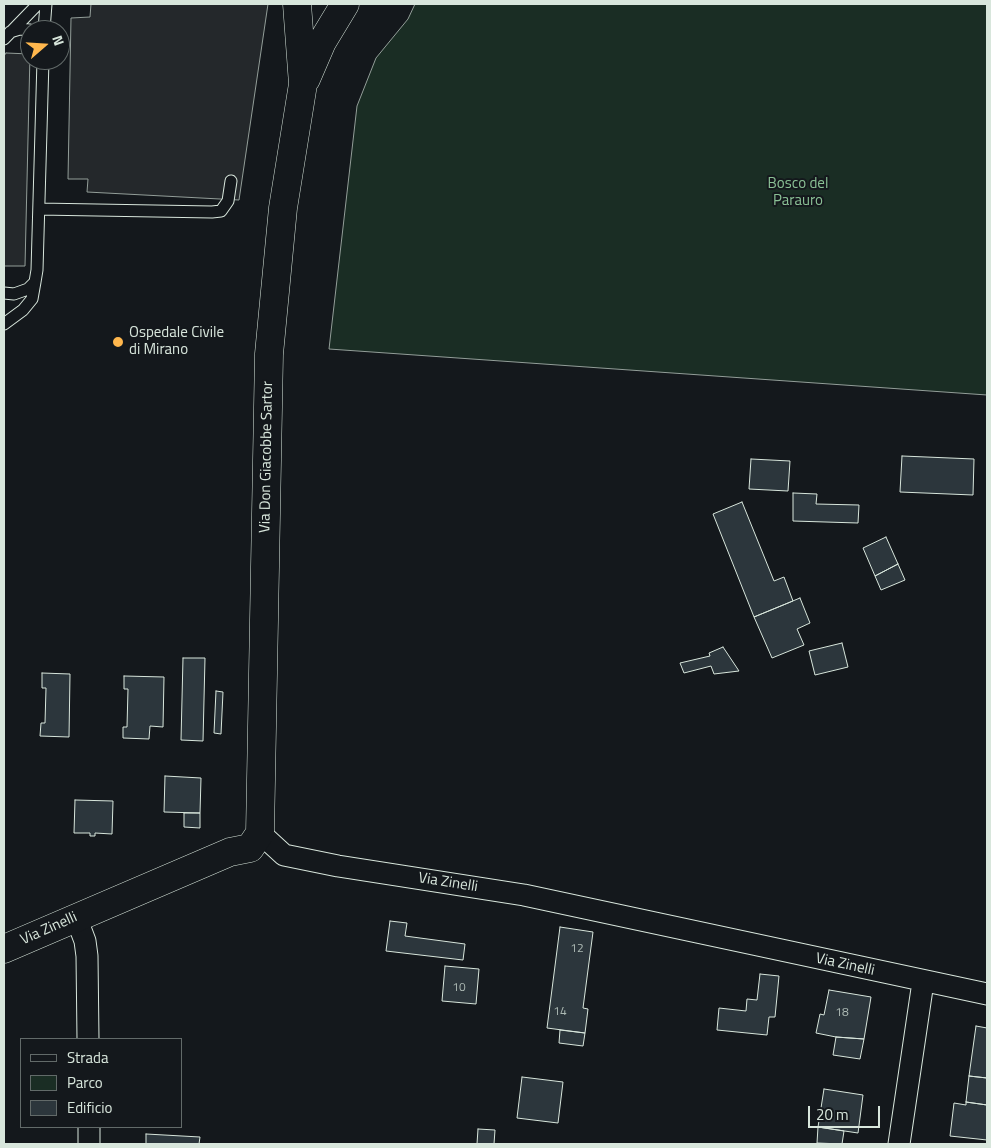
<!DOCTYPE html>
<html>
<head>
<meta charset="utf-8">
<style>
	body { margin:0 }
	#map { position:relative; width:991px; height:1148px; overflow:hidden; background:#14181c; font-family:"Titillium Web",sans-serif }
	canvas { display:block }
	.frame { position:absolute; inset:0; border:5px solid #d8e6dc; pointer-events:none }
	.legend { position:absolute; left:20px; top:1038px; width:162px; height:90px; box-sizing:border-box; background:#14181c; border:1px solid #626a69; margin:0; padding:6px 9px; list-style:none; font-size:15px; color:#d8e6dc }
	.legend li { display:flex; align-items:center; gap:10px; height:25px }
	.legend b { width:25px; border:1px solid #626a69 }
	.north { position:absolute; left:20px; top:20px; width:50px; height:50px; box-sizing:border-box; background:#14181c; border:1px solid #626a69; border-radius:50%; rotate:71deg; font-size:14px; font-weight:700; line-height:20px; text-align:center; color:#d8e6dc }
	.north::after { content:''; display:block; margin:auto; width:18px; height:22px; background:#ffb74d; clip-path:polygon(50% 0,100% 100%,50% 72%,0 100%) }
	.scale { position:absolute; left:808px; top:1106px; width:72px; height:22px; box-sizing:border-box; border:2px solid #d8e6dc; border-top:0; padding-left:6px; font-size:15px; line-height:18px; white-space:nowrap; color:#d8e6dc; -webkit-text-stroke:4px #14181c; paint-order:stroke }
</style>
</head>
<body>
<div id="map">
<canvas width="991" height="1148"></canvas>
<div class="frame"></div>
<ul class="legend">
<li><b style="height:6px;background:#14181c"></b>Strada</li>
<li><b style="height:14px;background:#1a2d24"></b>Parco</li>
<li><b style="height:14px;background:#2c363c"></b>Edificio</li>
</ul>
<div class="north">N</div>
<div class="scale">20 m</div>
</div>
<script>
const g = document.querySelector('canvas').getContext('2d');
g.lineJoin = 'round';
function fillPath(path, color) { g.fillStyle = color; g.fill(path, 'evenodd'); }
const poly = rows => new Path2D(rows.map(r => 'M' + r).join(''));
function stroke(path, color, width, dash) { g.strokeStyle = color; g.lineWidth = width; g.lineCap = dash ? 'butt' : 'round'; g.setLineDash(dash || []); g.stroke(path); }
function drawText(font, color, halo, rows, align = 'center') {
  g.font = font + ' "Titillium Web",sans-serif'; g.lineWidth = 4; g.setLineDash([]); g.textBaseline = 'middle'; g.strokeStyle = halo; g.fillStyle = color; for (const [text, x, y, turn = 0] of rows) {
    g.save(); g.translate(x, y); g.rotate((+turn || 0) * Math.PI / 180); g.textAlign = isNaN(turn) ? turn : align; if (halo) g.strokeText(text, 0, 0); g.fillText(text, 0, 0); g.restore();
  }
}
const green = poly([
	[415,4,987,4,987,395,329,349,357,106,376,58,408,19,415,4]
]);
const parking = poly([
	[91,4,268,4,239,200,87,192,88,179,68,179,71,18,90,17,91,4],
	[6,53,30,54,25,266,4,266,4,56,6,53]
]);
const building = poly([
	[902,456,974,459,973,495,900,492,902,456],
	[751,459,790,461,788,491,749,489,751,459],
	[793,493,817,494,816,504,859,505,858,523,793,521,793,493],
	[742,502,774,581,784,577,793,601,754,617,713,514,742,502],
	[886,537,898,564,875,576,863,548,886,537],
	[898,564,905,580,881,590,875,576,898,564],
	[800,598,810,623,797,629,804,645,772,658,754,617,800,598],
	[842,643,848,667,815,675,809,651,842,643],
	[723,647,739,671,714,674,711,666,684,673,680,663,710,656,709,653,723,647],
	[183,658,205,658,203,741,181,740,183,658],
	[42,673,70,674,69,737,40,736,41,723,45,723,46,688,42,688,42,673],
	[124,676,164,677,163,727,150,726,149,739,123,738,123,727,127,727,128,689,124,689,124,676],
	[216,691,223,692,221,734,214,733,216,691],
	[165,776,201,778,200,813,164,812,165,776],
	[75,800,113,801,112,834,95,833,95,836,90,836,90,833,74,833,75,800],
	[184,813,200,813,200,828,184,827,184,813],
	[390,921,407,923,405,936,465,944,463,960,386,951,390,921],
	[560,927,593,932,583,1008,588,1009,585,1033,547,1028,560,927],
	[445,966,479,969,476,1004,442,1001,445,966],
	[760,974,779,976,775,1017,769,1017,767,1035,717,1030,719,1008,746,1011,747,999,757,1000,760,974],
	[829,990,871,997,864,1039,836,1037,816,1033,820,1014,824,1015,829,990],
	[976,1026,987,1028,987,1078,969,1076,976,1026],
	[560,1030,585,1033,583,1046,559,1043,560,1030],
	[836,1037,864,1039,860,1059,833,1055,836,1037],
	[969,1076,987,1078,987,1105,966,1102,969,1076],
	[522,1077,563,1082,558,1123,517,1118,522,1077],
	[824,1089,863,1095,858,1133,818,1127,824,1089],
	[966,1102,987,1105,987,1140,950,1136,954,1103,966,1105,966,1102],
	[818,1127,844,1131,842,1144,817,1143,818,1127],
	[478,1129,495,1130,494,1144,477,1144,478,1129],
	[146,1134,200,1137,199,1144,146,1144,146,1134]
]);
const service = poly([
	[44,30,46,4],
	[10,32,20,29,30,30],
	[4,39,38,4],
	[39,209,212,212,221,211,228,201,231,181],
	[4,293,14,294,28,289,35,282,37,270,43,60],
	[4,324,23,310,32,299,35,282]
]);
const minor = poly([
	[260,833,284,855,338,866,524,895,987,994],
	[76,917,85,941,87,956,88,1039],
	[89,1127,89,1144],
	[899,1144,923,982]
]);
const secondary = poly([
	[306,79,322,42,345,4],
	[4,949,230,852,250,848,260,833,269,354,283,208,303,84,297,4]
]);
const markers = [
	[118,342,6,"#ffb74d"]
];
const numberNames = [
	["12",577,949],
	["10",459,988],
	["14",560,1012],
	["18",842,1013]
];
const parkNames = [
	["Bosco del",798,184],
	["Parauro",798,201]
];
const poiNames = [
	["Ospedale Civile",129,333],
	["di Mirano",129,350]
];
const streetNames = [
	["Via Don Giacobbe Sartor",267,457,-89],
	["Via Zinelli",448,883,9],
	["Via Zinelli",49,929,-24],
	["Via Zinelli",845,965,12]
];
fillPath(green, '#1a2d24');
stroke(green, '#939e99', 1);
fillPath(parking, '#24282b');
stroke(parking, '#939e99', 1);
fillPath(building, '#2c363c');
stroke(building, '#d8e6dc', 1);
stroke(service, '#d8e6dc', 13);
stroke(minor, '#d8e6dc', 23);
stroke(secondary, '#d8e6dc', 29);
stroke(service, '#14181c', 11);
stroke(minor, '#14181c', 21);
stroke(secondary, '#14181c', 28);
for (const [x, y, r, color] of markers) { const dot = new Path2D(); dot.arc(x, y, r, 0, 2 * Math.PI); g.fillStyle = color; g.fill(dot); stroke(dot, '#14181c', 2); }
drawText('12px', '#adbab4', null, numberNames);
drawText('15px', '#8ac095', '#14181c', parkNames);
drawText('15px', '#d8e6dc', '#14181c', poiNames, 'left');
drawText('15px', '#d8e6dc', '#14181c', streetNames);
</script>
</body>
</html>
